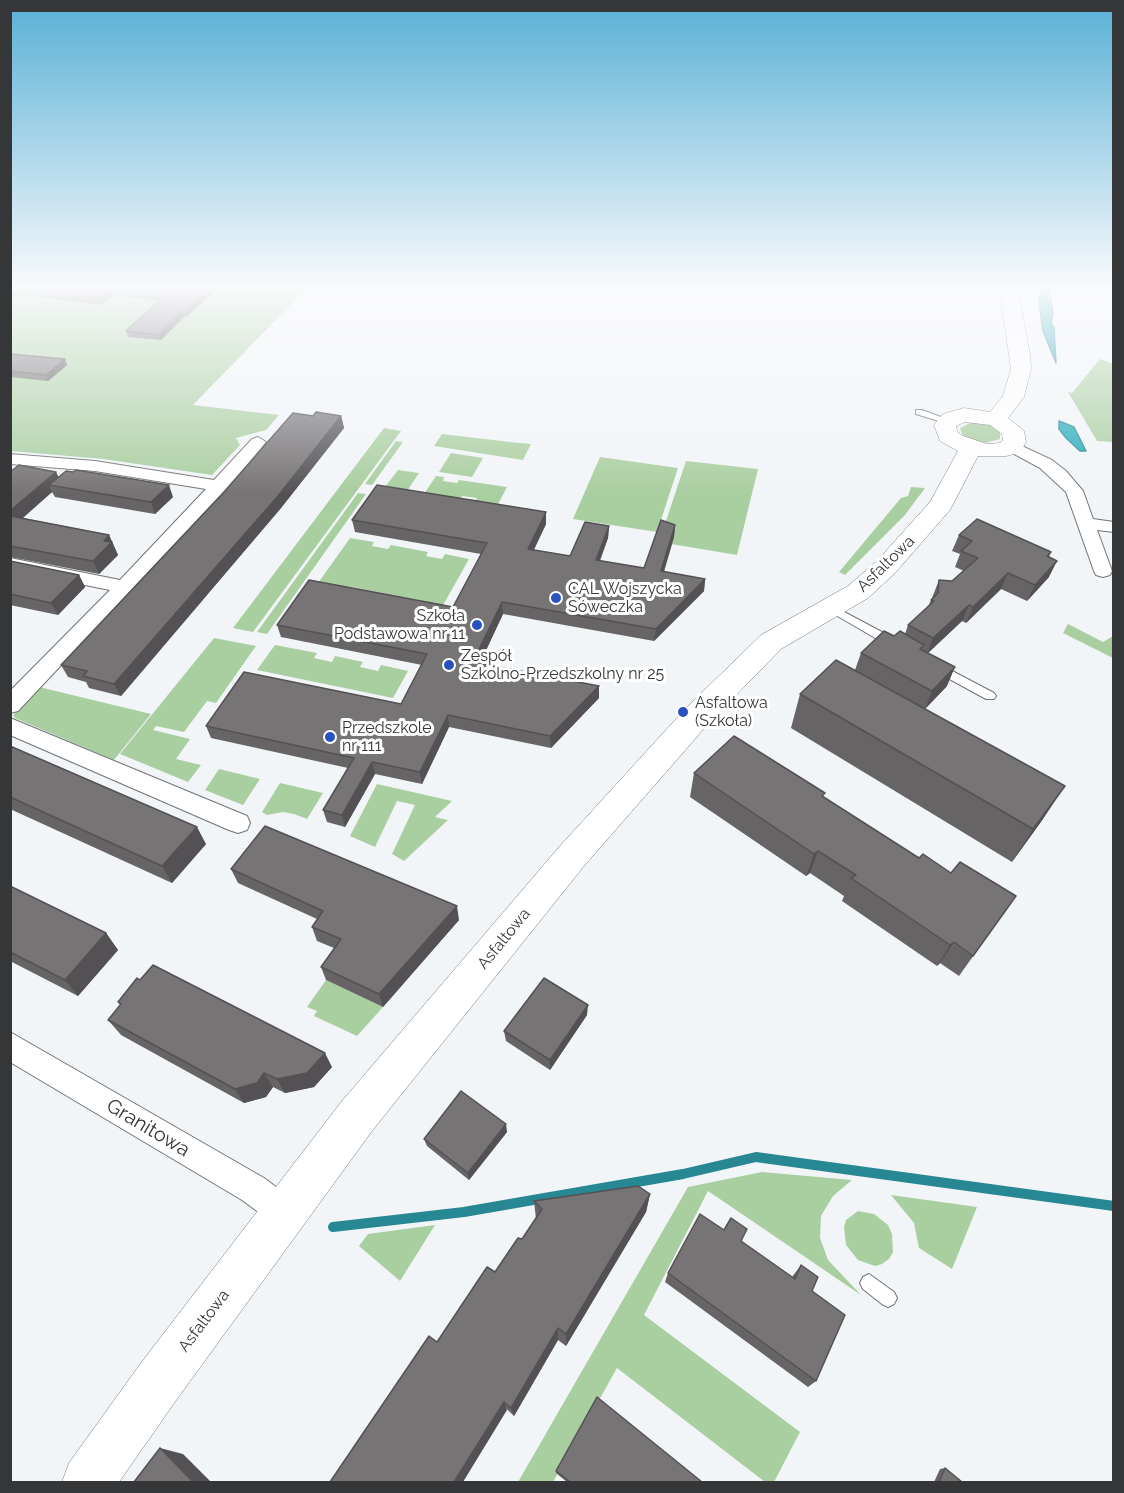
<!DOCTYPE html>
<html>
<head>
<meta charset="utf-8">
<style>
	body { margin:0 }
	#map { position:relative; width:1124px; height:1493px; overflow:hidden; background:#f2f5f8; font-family:Raleway,sans-serif }
	canvas { display:block }
	.frame { position:absolute; inset:0; border:12px solid #353637; pointer-events:none }
</style>
</head>
<body>
<div id="map">
<canvas width="1124" height="1493"></canvas>
<div class="frame"></div>
</div>
<script>
const g = document.querySelector('canvas').getContext('2d');
g.lineJoin = 'round';
function fillPath(path, color) { g.fillStyle = color; g.fill(path, 'evenodd'); }
const poly = rows => new Path2D(rows.map(r => 'M' + r).join(''));
function stroke(path, color, width, dash) { g.strokeStyle = color; g.lineWidth = width; g.lineCap = dash ? 'butt' : 'round'; g.setLineDash(dash || []); g.stroke(path); }
function drawText(font, color, halo, rows, align = 'center') {
  g.font = font + ' Raleway,sans-serif'; g.lineWidth = 6; g.setLineDash([]); g.textBaseline = 'middle'; g.strokeStyle = halo; g.fillStyle = color; for (const [text, x, y, turn = 0] of rows) {
    g.save(); g.translate(x, y); g.rotate((+turn || 0) * Math.PI / 180); g.textAlign = isNaN(turn) ? turn : align; if (halo) g.strokeText(text, 0, 0); g.fillText(text, 0, 0); g.restore();
  }
}
const green = poly([
	[10,285,310,285,193,405,279,415,266,430,236,438,240,445,212,475,103,459,11,451],
	[1100,359,1113,364,1113,442,1097,441,1068,392,1072,393],
	[972,422,991,425,1000,432,1000,439,985,443,966,438,962,434,960,428],
	[384,428,401,431,253,632,233,628],
	[442,434,510,442,531,444,523,460,434,446],
	[396,441,403,442,372,485,365,484],
	[451,453,483,458,472,477,439,472],
	[600,457,678,468,657,532,573,519],
	[686,461,758,469,737,555,659,542],
	[398,470,419,473,407,491,385,487],
	[436,476,444,477,443,481,457,483,459,480,507,487,497,506,475,502,477,498,462,496,460,500,424,494],
	[911,487,925,488,905,515,845,575,839,572,901,498,908,496],
	[358,493,366,494,267,634,257,632],
	[350,538,374,542,372,546,388,549,391,545,428,552,426,556,442,559,445,554,469,559,441,609,416,604,418,600,402,597,399,601,359,594,361,589,345,586,342,591,316,586],
	[1068,624,1103,642,1113,636,1113,658,1063,633],
	[214,638,256,646,216,703,207,701,184,732,156,726,153,730,190,739,176,759,201,765,188,782,120,754],
	[275,645,317,653,314,658,332,662,335,656,363,662,360,667,378,671,381,665,408,671,393,698,257,670],
	[39,687,151,714,114,760,15,718,13,715],
	[219,769,260,779,243,805,205,790],
	[280,783,323,793,307,819,294,814,283,812,267,815,262,812],
	[377,784,452,801,435,817,448,820,404,861,392,854,415,805,397,801,375,847,350,836],
	[326,980,383,1007,357,1036,314,1016,317,1011,307,1007],
	[762,1172,852,1180,833,1196,821,1216,820,1238,828,1260,861,1295,708,1191,644,1315,800,1432,774,1482,765,1482,617,1368,553,1482,518,1482,688,1187],
	[891,1195,977,1207,952,1269,919,1248,914,1223],
	[858,1211,874,1214,888,1225,892,1234,893,1252,889,1259,882,1264,875,1266,858,1260,846,1245,844,1227,846,1220],
	[435,1225,400,1281,359,1246,368,1234]
]);
const water = poly([
	[1041,287,1049,288,1053,314,1051,323,1054,328,1056,363,1043,331,1039,301,1041,287],
	[1059,421,1074,427,1086,451,1080,451,1066,438,1059,429,1059,421]
]);
const stream = poly([
	[333,1227,464,1212,683,1174,756,1157,1114,1206]
]);
const lane = poly([
	[916,410,922,410,952,421,945,423,916,414,916,410],
	[831,605,897,640,898,643,893,647,889,646,827,610,826,608,831,605],
	[937,663,994,693,996,696,994,699,986,699,933,670,931,667,937,663],
	[869,1274,894,1292,897,1298,894,1304,888,1307,882,1304,863,1289,860,1283,863,1277,869,1274]
]);
const street = poly([
	[258,437,266,442,226,490,18,711,10,713,10,691,110,590,10,570,10,558,120,580,206,489,95,471,10,464,10,454,95,461,214,480,252,439,258,437],
	[1011,441,1052,460,1066,471,1083,491,1093,519,1114,522,1114,532,1097,530,1112,571,1110,575,1103,577,1096,575,1094,571,1066,492,1040,468,1005,449,1003,446,1011,441],
	[10,718,247,816,250,823,247,830,238,833,229,830,10,735,10,718],
	[10,1032,264,1178,295,1201,300,1212,295,1223,284,1228,273,1223,242,1200,10,1062,10,1032]
]);
const secondary = poly([
	[999,285,1017,285,1030,355,1031,369,1024,397,1008,418,1024,431,1026,442,1023,447,1014,454,1006,456,978,456,950,510,895,573,868,598,781,649,708,724,584,866,372,1131,177,1399,119,1482,62,1482,69,1463,141,1363,342,1101,560,846,686,708,761,635,848,586,877,561,930,502,958,451,940,441,934,425,943,414,964,408,990,412,1003,396,1011,369,999,285],
	[965,422,990,425,1002,434,1003,440,1000,443,987,444,963,436,958,433,956,426,965,422]
]);
const wall = poly([
	[10,285,222,285,186,317,184,317,161,340,128,337,126,331,160,301,114,295,101,305,18,294,15,296,10,296],
	[10,354,67,365,48,381,10,377],
	[313,416,341,416,344,428,281,508,121,696,89,688,86,682,68,677,61,665],
	[10,472,56,472,58,477,173,497,155,514,55,497,52,492,23,518,109,535,118,555,99,574,10,557],
	[546,512,546,524,534,550,570,556,609,526,608,538,600,561,644,568,675,525,674,537,664,572,705,579,704,591,654,641,503,614,480,663,599,686,599,698,551,748,449,727,422,784,375,774,345,827,327,822,323,810,348,768,211,738,206,726,401,704,422,665,281,637,277,625,453,607,481,554,355,532,352,520],
	[959,535,1051,552,1049,557,1049,577,1027,601,1001,589,966,623,962,621,928,653,947,686,925,709,1043,819,1012,862,791,728,800,694,855,670,861,653,894,636,905,634,908,625,928,607,932,598,939,580,952,581,964,571,955,567,960,554,952,551],
	[10,561,79,575,85,587,58,615,10,605],
	[10,746,206,844,172,883,10,809],
	[694,773,824,798,919,858,951,873,1016,896,959,976,940,963,937,966,842,901,844,896,810,873,806,876,690,797],
	[231,869,459,920,383,1007,326,980,321,967,334,948,317,941,312,927,317,919,238,883],
	[10,886,106,933,118,950,78,996,10,961],
	[118,1002,332,1067,314,1087,285,1093,273,1087,266,1097,244,1103,121,1035,108,1020,120,1005],
	[587,1015,550,1070,506,1041,504,1031],
	[507,1132,469,1180,427,1146,424,1139],
	[650,1194,646,1212,566,1346,558,1340,514,1416,437,1342,495,1272,522,1239,536,1219,534,1201],
	[741,1241,792,1277,801,1265,812,1291,816,1381,808,1387,665,1282,668,1273],
	[945,1468,962,1482,934,1482,940,1469],
	[556,1471,702,1482,567,1482,556,1473]
]);
const shadedWall = poly([
	[214,285,222,285,186,317,185,311],
	[16,289,18,294,15,296,13,291],
	[113,290,114,295,101,305,99,299],
	[182,311,184,317,161,340,159,335],
	[65,359,67,365,48,381,46,375],
	[341,416,344,428,281,508,121,696,114,684],
	[56,472,62,484,49,485,52,492,12,527,10,524,10,511],
	[169,485,173,497,155,514,151,502],
	[546,512,546,524,528,561,528,549],
	[675,525,674,537,660,583,661,571],
	[609,526,608,538,595,572,596,560],
	[109,535,118,555,99,574,93,561,104,541],
	[1057,561,1049,577,1027,601,1035,585],
	[1008,573,1001,589,966,623,973,607],
	[79,575,85,587,58,615,51,603],
	[705,579,704,591,654,641,656,629],
	[502,602,503,614,475,674,473,662],
	[969,605,962,621,927,654,933,638],
	[955,667,947,686,925,709,932,691],
	[599,686,599,698,551,748,550,736],
	[448,715,449,727,422,784,420,772],
	[372,762,375,774,345,827,342,815],
	[1065,786,1043,819,1012,862,1033,829],
	[197,827,206,844,172,883,162,866],
	[818,851,810,873,806,876,814,854],
	[457,906,459,920,383,1007,379,994],
	[106,933,118,950,78,996,65,980],
	[954,942,940,963,937,966,950,945],
	[588,1005,587,1015,550,1070,550,1060],
	[325,1053,332,1067,314,1087,285,1093,277,1079],
	[264,1073,273,1087,266,1097,244,1103,235,1089],
	[506,1124,507,1132,469,1180,468,1173],
	[650,1194,646,1212,566,1346,566,1334],
	[558,1328,558,1340,514,1416,511,1408],
	[504,1402,507,1410,463,1482,454,1482],
	[160,1448,183,1454,211,1482,193,1482]
]);
const building = poly([
	[10,285,214,285,185,311,182,311,159,335,126,331,165,296,113,290,99,299,16,289,13,291,10,291,10,285],
	[10,354,65,359,46,375,10,371,10,354],
	[316,412,341,416,278,496,114,684,83,676,87,671,61,665,224,492,293,413,313,416,316,412],
	[19,465,56,472,10,511,10,472,19,465],
	[76,470,169,485,151,502,49,485,66,471,73,472,76,470],
	[377,485,546,512,528,549,570,556,585,522,609,526,596,560,644,568,661,520,675,525,661,571,705,579,656,629,502,602,473,662,599,686,550,736,448,715,420,772,372,762,342,815,323,810,354,758,206,726,244,672,401,704,427,654,277,625,309,580,453,607,487,543,352,520,377,485],
	[10,516,109,535,104,541,112,542,93,561,10,546,10,516],
	[977,519,1051,552,1047,556,1057,561,1035,585,1008,573,973,607,969,605,933,638,908,625,934,601,931,600,938,593,939,580,952,581,978,558,961,551,972,541,959,535,977,519],
	[10,561,79,575,51,603,10,594,10,561],
	[884,631,894,636,900,631,924,645,920,649,955,667,932,691,861,653,884,631],
	[836,660,1065,786,1033,829,800,694,836,660],
	[734,736,825,793,822,796,919,858,923,854,951,873,960,862,1016,896,973,956,954,942,950,945,851,878,856,875,818,851,814,854,694,773,734,736],
	[10,746,197,827,162,866,10,797,10,746],
	[265,826,457,906,379,994,321,967,341,939,312,927,323,911,231,869,265,826],
	[10,886,106,933,65,980,10,952,10,886],
	[153,965,325,1053,307,1073,277,1079,264,1073,257,1083,235,1089,108,1020,121,1004,118,1002,137,978,140,980,153,965],
	[544,978,588,1005,550,1060,504,1031,544,978],
	[461,1091,506,1124,468,1173,424,1139,461,1091],
	[638,1186,650,1194,566,1334,558,1328,511,1408,504,1402,454,1482,330,1482,429,1336,437,1342,487,1267,495,1272,518,1238,522,1239,542,1209,534,1201,638,1186],
	[700,1214,724,1230,731,1218,747,1229,741,1241,795,1279,801,1265,818,1277,812,1291,845,1315,816,1381,668,1273,700,1214],
	[597,1397,702,1482,570,1482,556,1471,597,1397],
	[160,1448,193,1482,134,1482,160,1448],
	[945,1468,962,1482,939,1482,945,1468]
]);
const markers = [
	[556,598,6,"#2a51c0"],
	[477,625,6,"#2a51c0"],
	[449,665,6,"#2a51c0"],
	[683,712,6,"#2a51c0"],
	[330,737,6,"#2a51c0"]
];
const streetNames = [
	["Asfaltowa",886,564,-44],
	["Asfaltowa",504,939,-51],
	["Asfaltowa",204,1321,-53]
];
const poiNames = [
	["CAL Wojszycka",568,589],
	["Sóweczka",568,607],
	["Szkoła",465,616,"right"],
	["Podstawowa nr 11",465,634,"right"],
	["Zespół",461,656],
	["Szkolno-Przedszkolny nr 25",461,674],
	["Asfaltowa",695,703],
	["(Szkoła)",695,721],
	["Przedszkole",342,728],
	["nr 111",342,746]
];
const nearStreetnames = [
	["Granitowa",148,1128,31]
];
fillPath(green, '#a9cea0');
fillPath(water, '#21aaba');
stroke(water, '#278793', 1.5);
stroke(stream, '#278793', 10);
stroke(lane, '#707375', 2);
stroke(street, '#707375', 2);
stroke(secondary, '#707375', 1);
fillPath(lane, '#fff');
fillPath(street, '#fff');
fillPath(secondary, '#fff');
fillPath(wall, '#666465');
fillPath(shadedWall, '#535153');
fillPath(building, '#777476');
stroke(building, '#535153', 1.5);
const sky = g.createLinearGradient(0, 0, 0, 494);
sky.addColorStop(0, '#58b0d6');
sky.addColorStop(0.58, '#f9fafc');
sky.addColorStop(1, '#f9fafc00');
g.fillStyle = sky;
g.fillRect(0, 0, 1124, 494);
for (const [x, y, r, color] of markers) { const dot = new Path2D(); dot.arc(x, y, r, 0, 2 * Math.PI); g.fillStyle = color; g.fill(dot); stroke(dot, '#fff', 2); }
drawText('16px', '#353637', '#fff', streetNames);
drawText('16px', '#353637', '#fff', poiNames, 'left');
drawText('20px', '#353637', '#fff', nearStreetnames);
</script>
</body>
</html>
